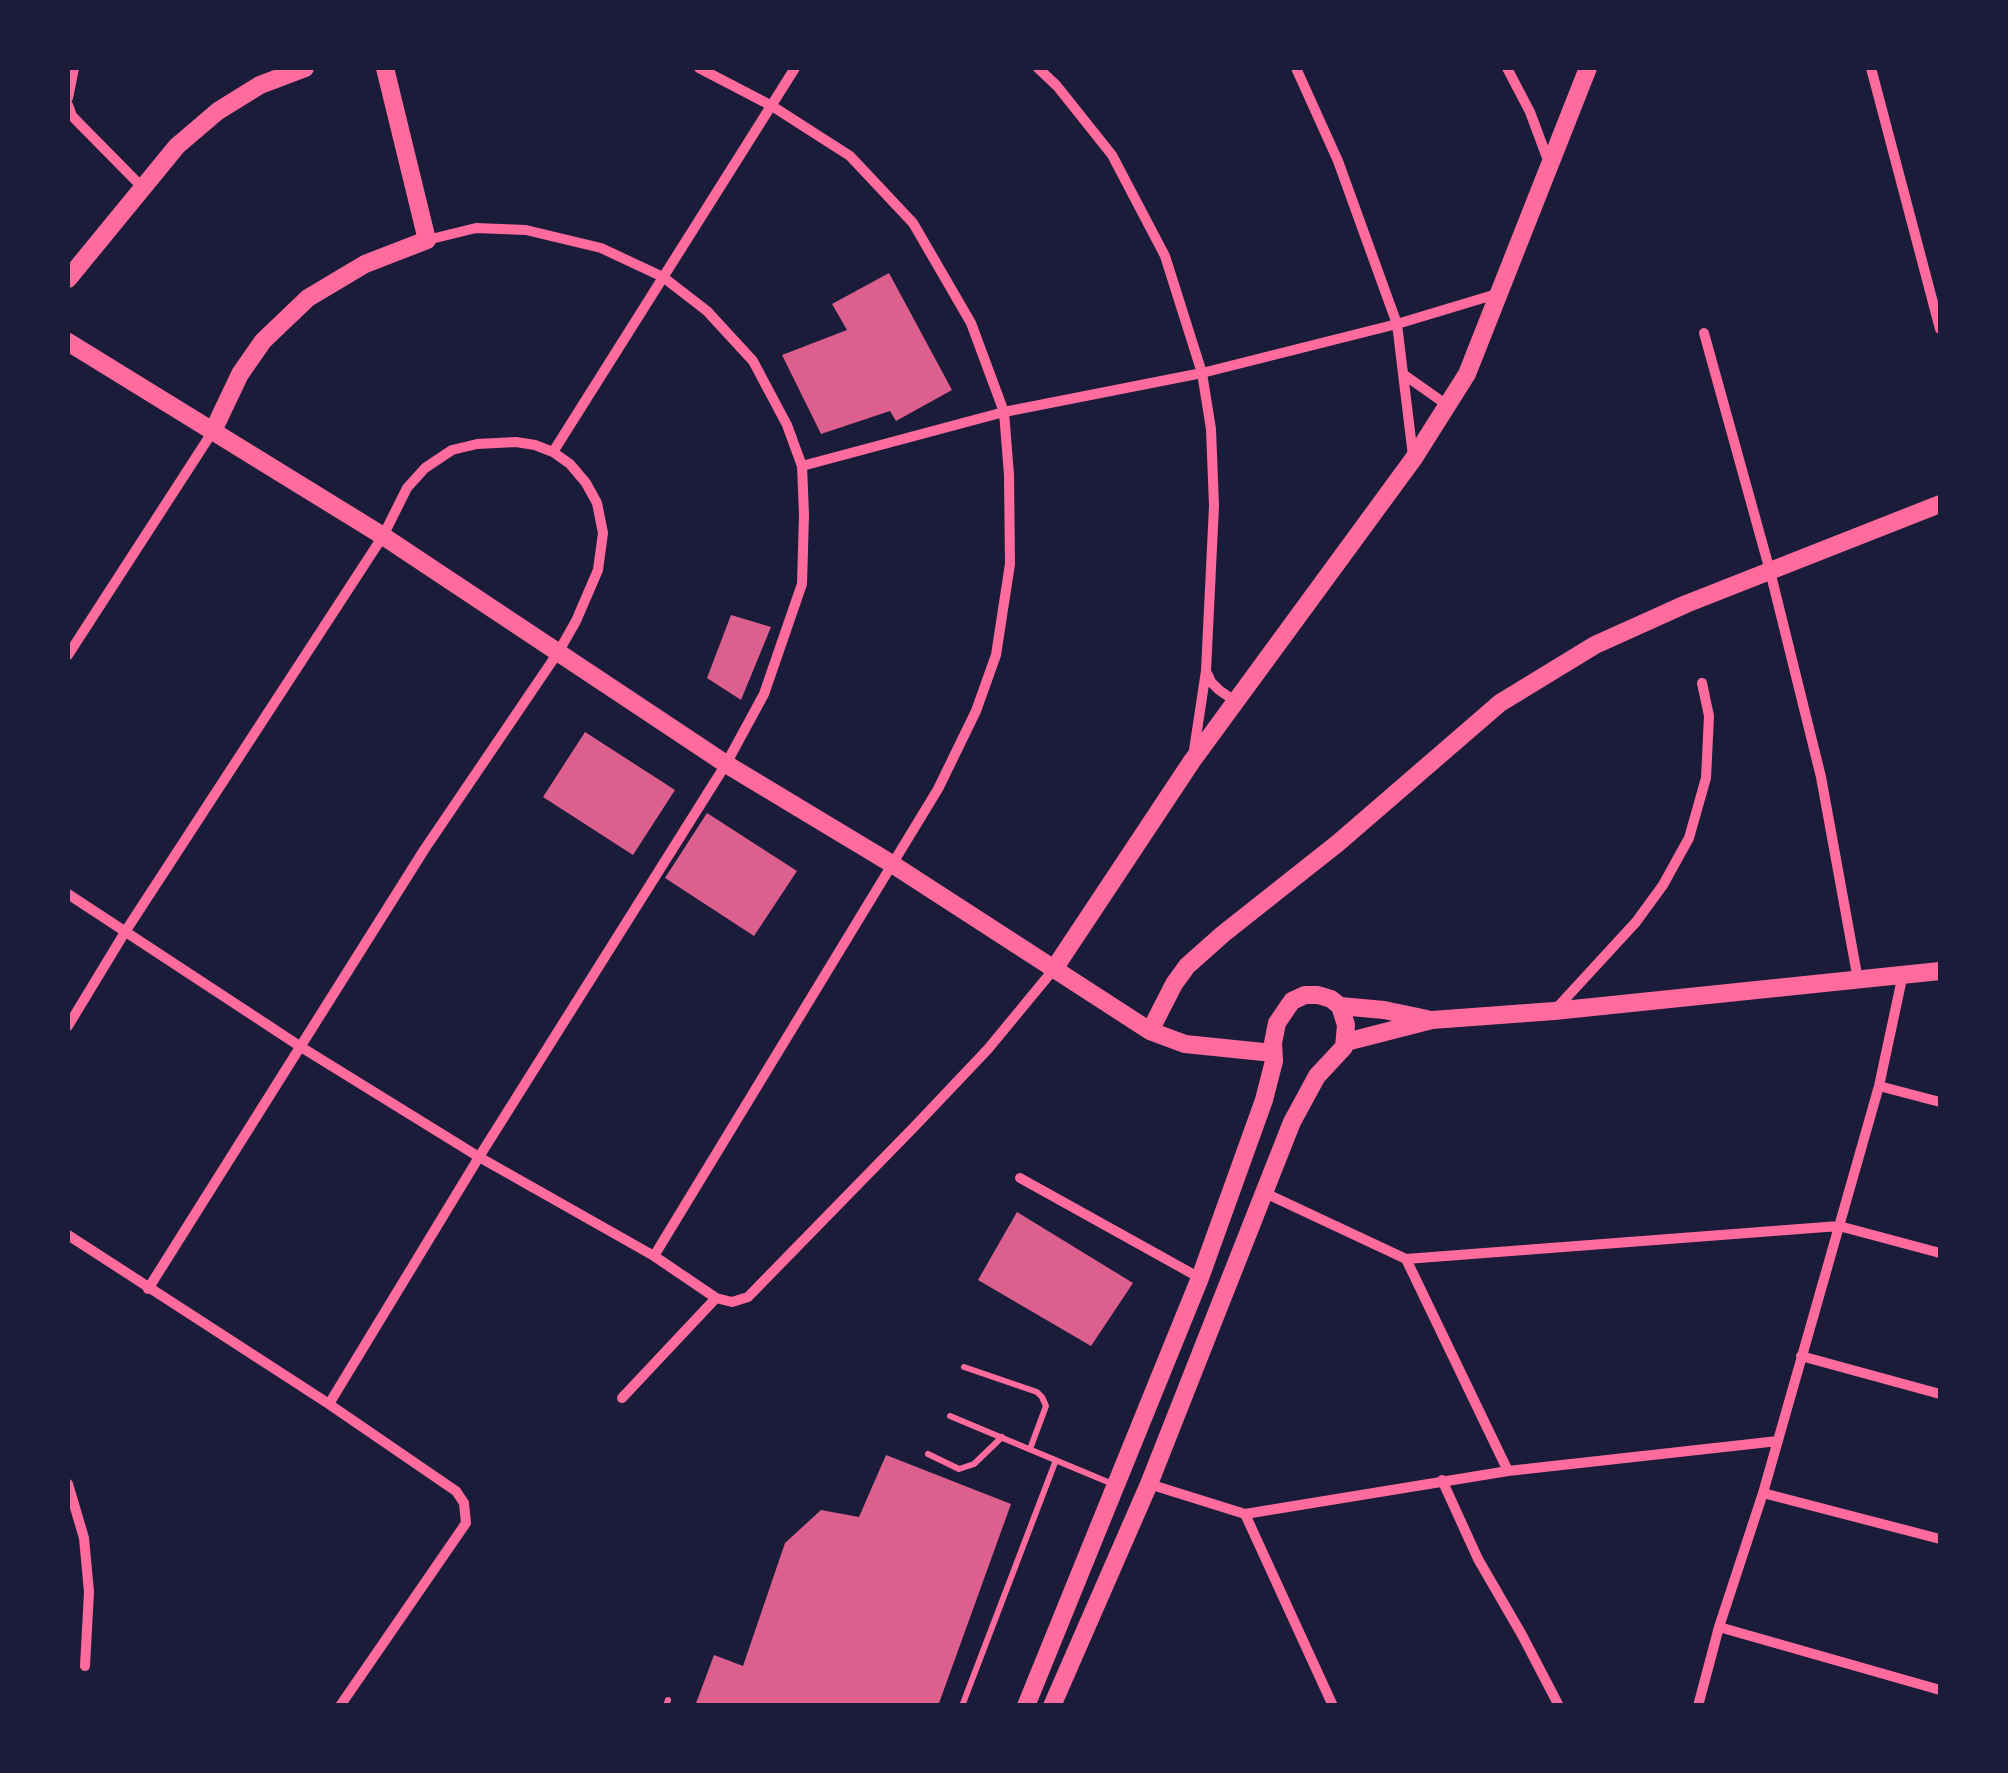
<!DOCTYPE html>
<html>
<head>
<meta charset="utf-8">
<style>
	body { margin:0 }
	#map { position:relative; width:2008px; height:1773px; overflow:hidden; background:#1b1b3a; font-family:Manrope,sans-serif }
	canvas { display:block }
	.frame { position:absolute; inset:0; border:70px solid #1b1b3a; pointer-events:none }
</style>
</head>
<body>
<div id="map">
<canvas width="2008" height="1773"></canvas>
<div class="frame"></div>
</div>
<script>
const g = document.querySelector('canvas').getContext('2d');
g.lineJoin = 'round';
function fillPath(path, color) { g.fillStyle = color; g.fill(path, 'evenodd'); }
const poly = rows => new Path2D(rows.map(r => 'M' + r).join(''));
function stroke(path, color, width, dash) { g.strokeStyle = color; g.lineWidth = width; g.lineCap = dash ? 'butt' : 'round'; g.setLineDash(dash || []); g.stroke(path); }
const building = poly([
	[889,273,952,390,896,421,890,411,821,434,782,355,847,330,832,304],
	[731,615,771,627,741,700,707,678],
	[585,732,675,790,633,855,543,797],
	[707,813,797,871,754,936,665,878],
	[1017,1212,1133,1283,1091,1346,978,1280],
	[886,1455,1011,1504,938,1706,695,1706,714,1655,743,1666,785,1543,821,1510,859,1517]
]);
const service = poly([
	[964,1367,1037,1392,1042,1397,1046,1406,1030,1449],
	[950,1416,1115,1485],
	[928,1454,959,1469,974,1464,1002,1437],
	[666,1706,668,1700],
	[962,1706,1056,1460]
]);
const minor = poly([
	[1038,68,1057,86,1112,155,1165,256,1202,373,1211,429,1214,506,1206,671,1194,750],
	[1296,68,1338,161,1397,324,1413,456],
	[1507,68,1530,112,1549,163],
	[1871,68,1940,329],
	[68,98,74,68],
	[68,105,72,116,142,187],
	[1704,333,1770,571,1821,777,1858,980],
	[1403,374,1447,405],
	[553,452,795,68],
	[802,466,1004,412,1202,373,1397,324,1500,293],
	[68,655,213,431],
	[1208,675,1211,682,1219,690,1235,701],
	[68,894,301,1047,479,1157,654,1256,716,1298,732,1302,748,1297,915,1126,988,1049,1054,969],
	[1555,1010,1636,922,1663,885,1689,838,1706,778,1709,716,1702,683],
	[68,1026,125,932,383,536,407,488,425,468,452,450,477,444,516,442,535,445,553,452,570,464,586,483,597,503,603,533,598,570,576,621,559,651,424,850,148,1289],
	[1879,1086,1940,1102],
	[1020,1178,1200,1278],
	[1265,1193,1406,1259,1839,1226,1940,1253],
	[68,1235,329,1404,456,1491,464,1503,466,1523,340,1706],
	[654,1256,938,789,976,711,996,655,1010,564,1009,475,1004,412,971,323,913,223,850,156,772,106,699,68],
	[1406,1259,1508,1471],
	[1801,1356,1940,1394],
	[622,1398,716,1298],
	[329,1404,479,1157,726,764,764,694,802,584,804,515,802,466,787,425,753,361,707,311,663,277,601,248,526,230,476,228,427,240],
	[1442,1480,1478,1559,1522,1635,1559,1706],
	[68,1484,84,1538,89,1592,85,1666],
	[1149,1484,1245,1514,1508,1471,1778,1441],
	[1763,1493,1940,1539],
	[1245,1514,1333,1706],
	[1719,1627,1940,1690],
	[1698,1706,1719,1627,1763,1493,1879,1086,1903,974]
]);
const secondary = poly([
	[68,279,177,146,218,111,260,85,305,68],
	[68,342,383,536,726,764,892,864,1150,1031,1185,1044,1273,1053],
	[213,431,240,374,263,341,308,298,365,264,427,240,385,68],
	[1054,969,1192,761,1414,458,1467,374,1588,68],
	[1340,1006,1384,1010,1427,1019],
	[1150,1031,1174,984,1187,966,1223,934,1338,843,1500,703,1595,645,1686,604,1940,504],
	[1346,1042,1432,1020,1554,1011,1940,971],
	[1026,1706,1200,1278,1264,1100,1274,1061,1273,1043,1277,1023,1292,1001,1305,995,1318,995,1331,999,1340,1006,1346,1025,1344,1047,1317,1076,1292,1122,1149,1484,1052,1706]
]);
fillPath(building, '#dd5f8e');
stroke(service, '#ff6b9d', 6);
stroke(minor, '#ff6b9d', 10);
stroke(secondary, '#ff6b9d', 18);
</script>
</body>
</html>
